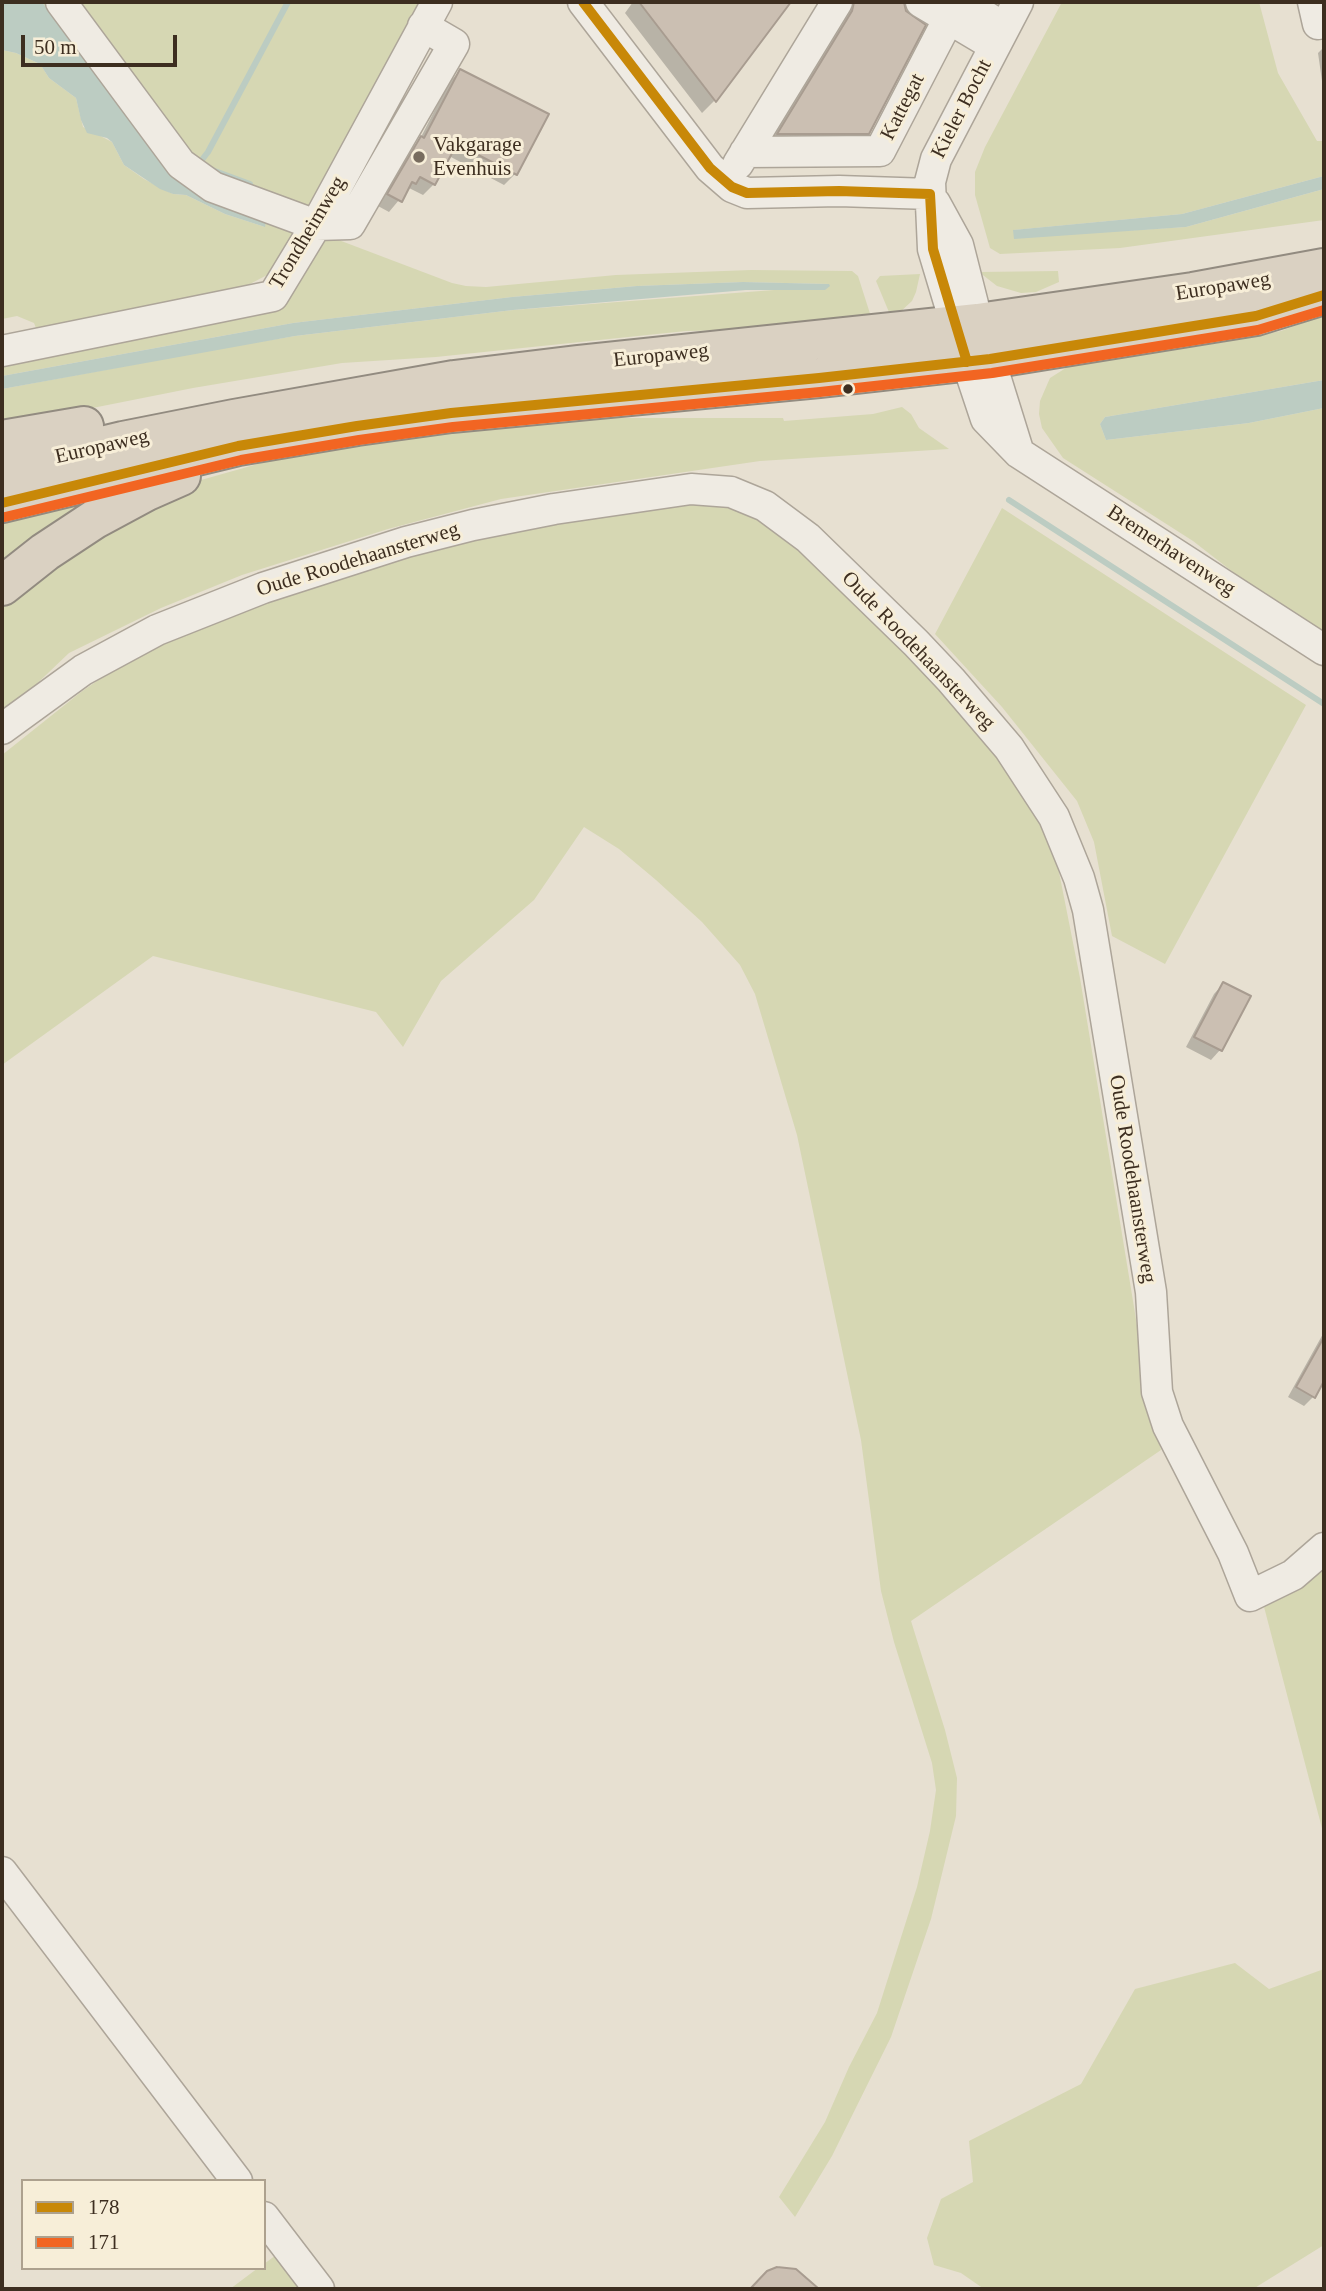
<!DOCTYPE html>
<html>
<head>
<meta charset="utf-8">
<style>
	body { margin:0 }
	#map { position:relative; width:1326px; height:2291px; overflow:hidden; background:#e7e0d1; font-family:Georgia,serif }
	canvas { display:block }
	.frame { position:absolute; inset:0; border:4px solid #3d2e20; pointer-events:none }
	.legend { position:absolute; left:21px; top:2179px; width:245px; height:91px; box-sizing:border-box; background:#f7eed8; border:2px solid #ada18e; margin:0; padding:9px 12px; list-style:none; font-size:21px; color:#3d2e20 }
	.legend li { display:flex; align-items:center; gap:14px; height:35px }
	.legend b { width:35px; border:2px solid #ada18e }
	.scale { position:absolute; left:21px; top:35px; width:156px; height:32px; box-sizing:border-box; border:4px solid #3d2e20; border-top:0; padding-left:9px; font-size:21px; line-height:24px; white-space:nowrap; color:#3d2e20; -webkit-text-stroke:5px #f7eed8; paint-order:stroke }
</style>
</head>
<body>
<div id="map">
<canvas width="1326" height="2291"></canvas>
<div class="frame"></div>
<ul class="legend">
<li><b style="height:9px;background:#c88808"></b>178</li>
<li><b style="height:9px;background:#f26522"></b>171</li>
</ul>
<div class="scale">50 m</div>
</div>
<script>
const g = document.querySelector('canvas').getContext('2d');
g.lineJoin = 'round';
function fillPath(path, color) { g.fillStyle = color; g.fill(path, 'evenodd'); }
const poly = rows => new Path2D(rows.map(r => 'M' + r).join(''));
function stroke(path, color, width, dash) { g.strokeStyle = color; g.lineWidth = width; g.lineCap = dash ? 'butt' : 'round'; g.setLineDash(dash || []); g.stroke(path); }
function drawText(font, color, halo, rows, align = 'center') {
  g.font = font + ' Georgia,serif'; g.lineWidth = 6; g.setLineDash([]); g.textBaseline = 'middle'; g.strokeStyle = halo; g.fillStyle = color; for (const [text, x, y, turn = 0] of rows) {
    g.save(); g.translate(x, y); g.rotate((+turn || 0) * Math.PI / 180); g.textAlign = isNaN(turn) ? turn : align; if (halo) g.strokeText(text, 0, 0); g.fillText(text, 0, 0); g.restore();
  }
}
const green = poly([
	[42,2,50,2,170,162,297,230,269,274,248,285,36,328,34,323,17,316,2,319,2,50,16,53,40,64,49,78,76,98,83,127,112,142,124,165,144,179,173,194,186,195,225,214,265,227,180,182,165,167],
	[73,2,420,2,308,211,208,175],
	[1062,2,1259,2,1278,73,1317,141,1324,141,1324,176,1182,214,1014,230,1120,231,1186,227,1324,189,1324,220,1120,248,1000,254,990,248,975,195,975,172,985,147],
	[325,238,336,239,452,283,466,286,486,287,616,275,751,270,852,271,858,276,873,323,789,329,686,331,436,357,342,363,193,388,2,426,2,389,228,347,295,336,513,310,774,290,829,284,743,282,637,286,512,297,293,323,2,376,2,358,220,315],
	[1058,271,1059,282,1036,292,1021,293,997,286,979,272],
	[920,274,916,292,912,301,899,313,891,317,876,281,880,276],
	[1324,315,1324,380,1105,417,1100,424,1106,440,1249,423,1324,408,1324,633,1247,583,1193,541,1063,458,1042,428,1039,414,1040,401,1050,378,1069,366,1219,343,1281,331],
	[902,407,911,414,919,428,949,449,760,461,501,499,388,529,242,575,161,608,69,653,2,717,2,597,15,585,194,482,286,456,474,429,594,418,783,418,784,421,873,414],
	[172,471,2,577,2,513],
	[718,500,743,507,820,565,968,714,1040,813,1058,867,1080,978,1144,1368,1161,1450,911,1621,945,1730,957,1778,956,1816,931,1919,891,2037,832,2156,795,2217,779,2197,825,2122,849,2067,877,2013,917,1887,930,1831,936,1790,932,1763,894,1642,881,1591,861,1440,797,1135,755,994,740,965,702,922,656,880,619,849,584,827,534,900,441,981,403,1047,376,1012,153,956,2,1065,2,755,81,692,133,656,178,632,483,529],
	[1002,508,1306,705,1165,964,1112,936,1094,842,1077,801,1002,707,935,634],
	[1324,1561,1324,1836,1263,1603],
	[1235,1963,1269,1989,1324,1969,1324,2245,1253,2289,984,2289,961,2273,934,2265,927,2238,941,2199,973,2182,969,2141,1081,2084,1135,1989],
	[276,2255,303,2289,230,2289,258,2268,264,2268,264,2264]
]);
const water = poly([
	[2,2,42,2,165,167,180,182,198,191,266,220,265,227,225,214,186,195,173,194,160,189,124,165,112,142,107,138,87,133,81,120,76,98,49,78,40,64,16,53,2,50],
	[1324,176,1324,189,1186,227,1014,239,1013,230,1182,214],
	[743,282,829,284,830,286,825,290,746,290,513,310,295,336,2,389,2,376,293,323,512,297,637,286],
	[1324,380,1324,408,1249,423,1106,440,1100,424,1105,417]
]);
const shadow = poly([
	[633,2,789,2,715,100,702,113,625,13],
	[847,2,902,2,905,12,868,133,858,143,769,143,843,23],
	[1324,47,1324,95,1318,53],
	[460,71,515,174,504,185,449,156,434,184,423,195,409,188,389,212,378,206,410,149,419,141,449,82],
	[1223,984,1248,997,1220,1050,1211,1060,1186,1047,1214,994],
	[1324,1332,1324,1377,1313,1397,1304,1406,1288,1397]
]);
const stream = poly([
	[201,161,208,152,288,2],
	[212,170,250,184],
	[1009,500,1324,704]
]);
const building = poly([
	[639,2,791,2,716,102,639,2],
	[854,2,904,2,906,11,926,25,869,134,777,134,852,11,854,2],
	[460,69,549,114,517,175,457,144,435,185,420,177,416,184,412,182,402,202,387,194,421,136,424,138,460,69],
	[1223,982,1251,996,1222,1051,1194,1037,1223,982],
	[1324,1337,1324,1381,1315,1398,1296,1387,1324,1337],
	[777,2267,796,2269,819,2289,750,2289,767,2271,777,2267]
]);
const minor = poly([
	[61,2,181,164,213,187,316,225,350,224,454,44,423,26],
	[583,2,710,168,732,187,747,193,839,191,930,194],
	[921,2,995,46],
	[963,2,1004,28],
	[1018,2,936,159,930,182,933,249,967,362,986,419,1019,453,1324,650],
	[1313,2,1318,24,1324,22],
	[745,152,880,151,949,18],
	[738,164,837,2],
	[935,203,958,245,975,312,1017,447],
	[2,351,273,296,316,225,437,2],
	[2,729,83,670,157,630,263,588,406,542,473,525,554,509,691,489,731,492,765,506,808,538,916,643,951,680,1009,748,1054,817,1079,878,1088,910,1151,1292,1157,1392,1168,1426,1233,1553,1250,1596,1293,1575,1324,1548],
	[2,1872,237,2181],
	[264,2217,319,2289]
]);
const highway = poly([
	[2,440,84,426],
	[2,470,123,441,234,419,454,380,577,365,978,323,1193,292,1324,268],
	[2,503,238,446,357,426,451,413,819,378,990,359,1256,316,1324,295],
	[2,586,45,552,95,519,147,491,181,476]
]);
const bus1 = poly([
	[583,2,710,168,732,187,747,193,839,191,930,194],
	[930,194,933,249,967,362],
	[2,503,238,446,357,426,451,413,819,378,990,359,1256,316,1324,295]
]);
const bus2 = poly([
	[5,517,241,460,359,440,453,427,820,392,992,373,1258,330,1324,310]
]);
const markers = [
	[419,157,7,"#786c5e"],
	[848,389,6,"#3d2e20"]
];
const streetNames = [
	["Kattegat",903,107,-63],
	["Kieler Bocht",962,109,-63],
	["Trondheimweg",308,233,-59],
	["Europaweg",1223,287,-9],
	["Europaweg",661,356,-6],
	["Europaweg",102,447,-13],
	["Bremerhavenweg",1171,551,33],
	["Oude Roodehaansterweg",358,560,-17],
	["Oude Roodehaansterweg",918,651,46],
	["Oude Roodehaansterweg",1132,1179,81]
];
const poiNames = [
	["Vakgarage",433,145],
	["Evenhuis",433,169]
];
fillPath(green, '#d6d7b3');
fillPath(water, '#bcccc2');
fillPath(shadow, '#0003');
stroke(stream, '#bcccc2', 6);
fillPath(building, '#cbbfb2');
stroke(building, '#a89c90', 2);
stroke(minor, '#ada599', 33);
stroke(highway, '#928b80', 42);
stroke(minor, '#efebe3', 30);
stroke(highway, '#dad1c2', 38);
stroke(bus1, '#c88808', 10);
stroke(bus2, '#f26522', 10);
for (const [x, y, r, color] of markers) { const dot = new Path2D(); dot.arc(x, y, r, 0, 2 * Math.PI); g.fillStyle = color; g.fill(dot); stroke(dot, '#f7eed8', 2.5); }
drawText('21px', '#3d2e20', '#f7eed8', streetNames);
drawText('21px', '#3d2e20', '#f7eed8', poiNames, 'left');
</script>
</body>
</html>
